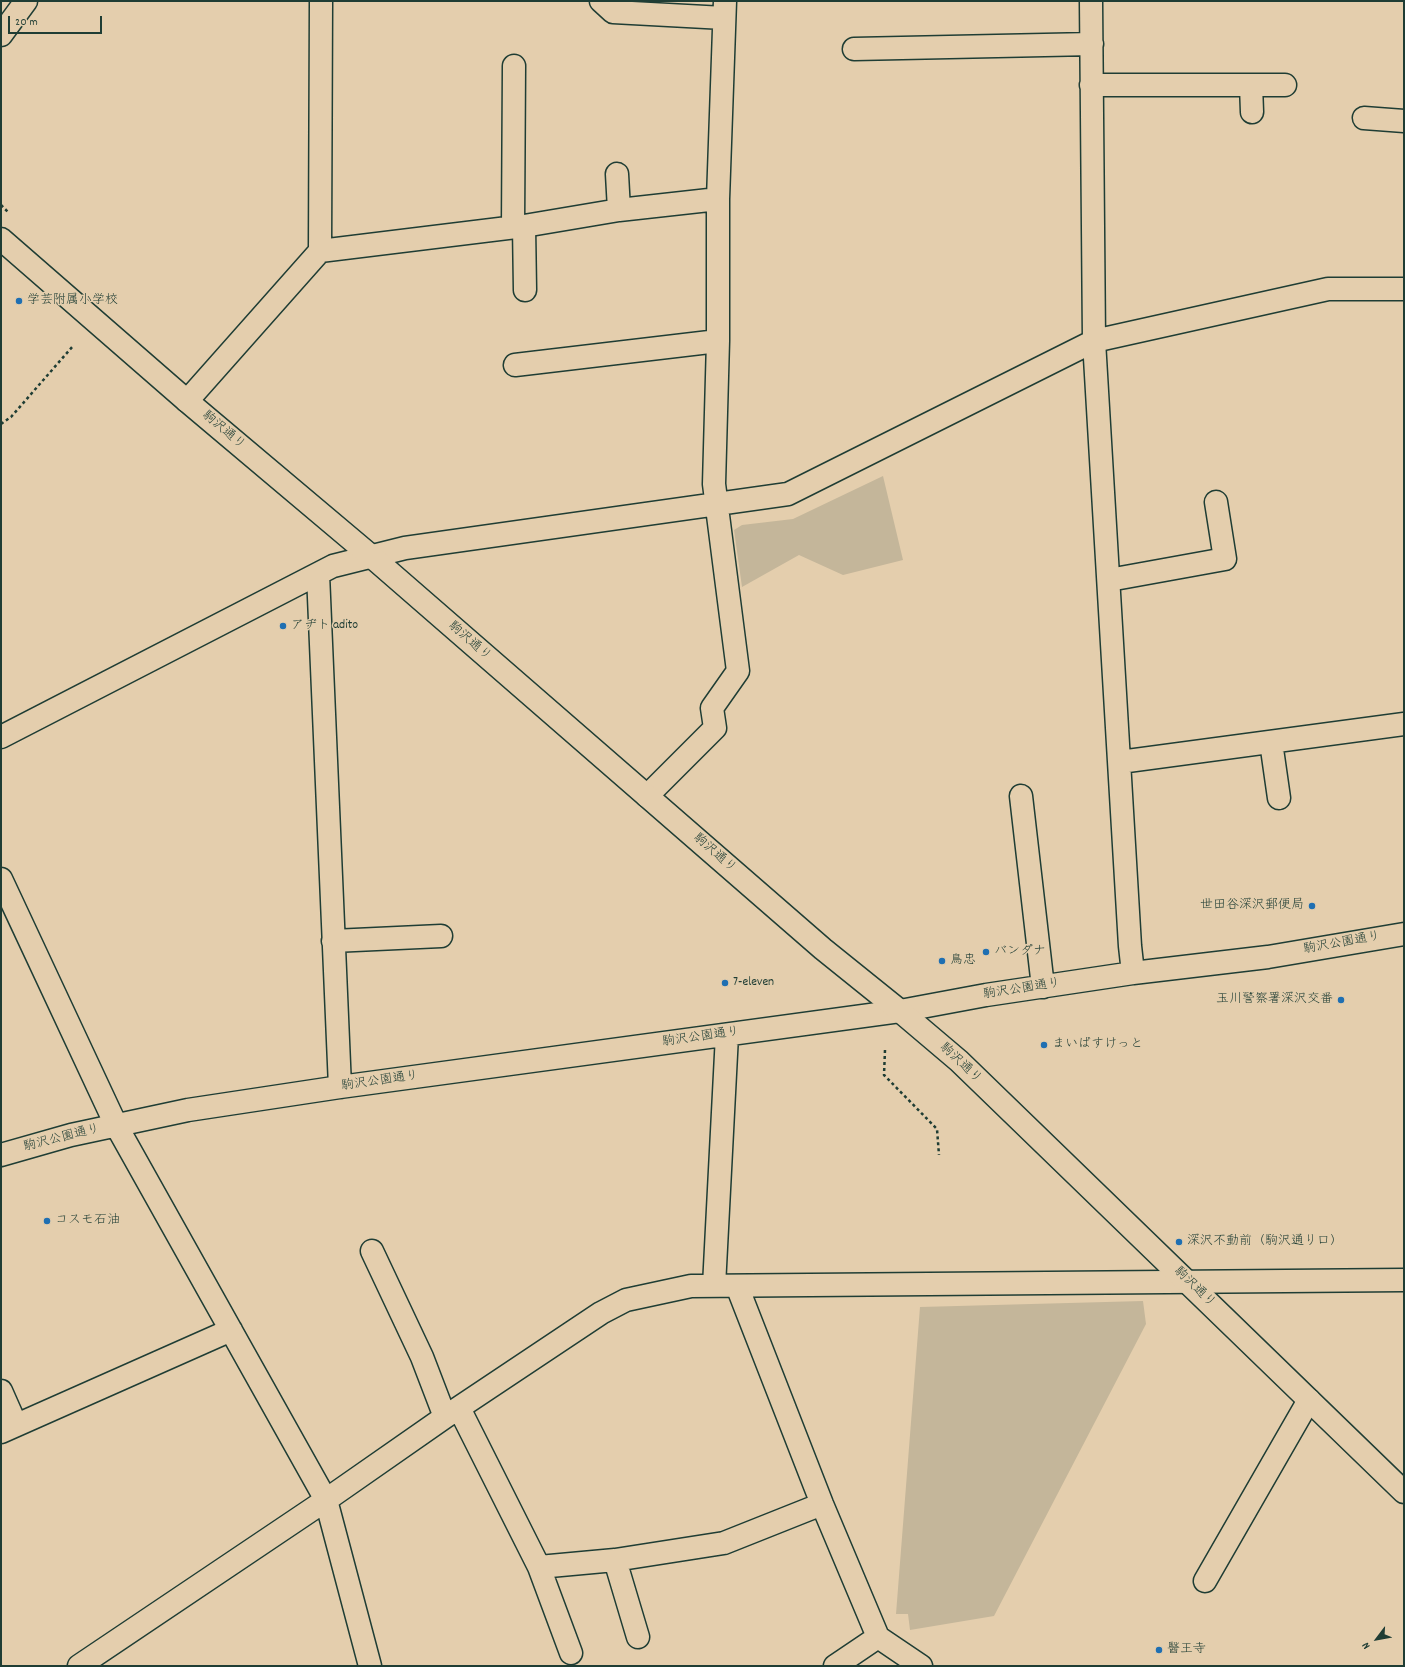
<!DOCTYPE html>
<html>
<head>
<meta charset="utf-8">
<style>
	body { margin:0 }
	#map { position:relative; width:1405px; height:1667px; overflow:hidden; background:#e4cead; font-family:Dekko,sans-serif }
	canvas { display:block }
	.frame { position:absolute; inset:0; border:2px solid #1f3d34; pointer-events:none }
	.north { position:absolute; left:1357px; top:1619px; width:40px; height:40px; -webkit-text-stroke:3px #e4cead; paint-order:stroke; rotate:238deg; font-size:11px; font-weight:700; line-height:16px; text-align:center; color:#1f3d34 }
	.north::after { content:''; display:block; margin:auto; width:14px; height:18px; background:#1f3d34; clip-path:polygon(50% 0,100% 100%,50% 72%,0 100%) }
	.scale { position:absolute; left:8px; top:16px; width:94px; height:18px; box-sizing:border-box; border:2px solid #1f3d34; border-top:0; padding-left:5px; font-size:12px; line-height:14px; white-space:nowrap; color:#1f3d34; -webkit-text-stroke:3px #e4cead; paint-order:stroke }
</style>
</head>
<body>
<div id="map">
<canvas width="1405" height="1667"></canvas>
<div class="frame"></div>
<div class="north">N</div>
<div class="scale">20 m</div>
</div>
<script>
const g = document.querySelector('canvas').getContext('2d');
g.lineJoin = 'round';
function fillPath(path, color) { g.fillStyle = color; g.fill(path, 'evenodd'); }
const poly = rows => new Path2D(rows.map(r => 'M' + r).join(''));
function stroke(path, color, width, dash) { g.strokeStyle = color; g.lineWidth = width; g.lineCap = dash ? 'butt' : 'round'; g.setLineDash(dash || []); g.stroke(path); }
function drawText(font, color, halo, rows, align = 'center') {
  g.font = font + ' Dekko,"Klee One",sans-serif'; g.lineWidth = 3; g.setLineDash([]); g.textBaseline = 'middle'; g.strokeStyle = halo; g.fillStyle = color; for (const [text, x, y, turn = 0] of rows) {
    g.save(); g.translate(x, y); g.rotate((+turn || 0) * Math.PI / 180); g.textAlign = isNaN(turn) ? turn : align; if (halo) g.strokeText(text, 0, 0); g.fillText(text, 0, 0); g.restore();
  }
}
const green = poly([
	[883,476,903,560,843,575,799,555,742,587,734,530,742,525,793,519],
	[1143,1301,1146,1324,994,1616,910,1630,908,1614,896,1614,920,1307]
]);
const path = poly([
	[1,205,8,212],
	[1,424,11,417,73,346],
	[885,1050,884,1075,937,1129,939,1155]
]);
const minor = poly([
	[601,1,613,12,724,18],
	[1091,1,1094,341,1130,946,1133,973],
	[1,35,26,1],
	[854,49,1092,44],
	[1091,85,1285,85],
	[1251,85,1252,112],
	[1364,118,1404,121],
	[617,174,619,210],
	[524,226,525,290],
	[513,227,514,66],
	[320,251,524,226,619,210,718,199],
	[515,365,718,341],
	[187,401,320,251,321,1],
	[318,574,340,1087],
	[1109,580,1225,559,1216,502],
	[1,737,333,566,405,548,788,494,1094,341,1328,289,1404,289],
	[1271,742,1279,798],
	[1120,762,1404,724],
	[647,796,715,728,712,708,738,671,714,484,718,341,718,199,725,1],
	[1021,796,1043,987],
	[1,879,116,1125,326,1500,370,1666],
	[333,941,441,936],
	[1,1155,71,1135,188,1110,340,1087,900,1011,986,995,1133,973,1268,957,1404,934],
	[372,1251,422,1357,445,1417],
	[714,1286,727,1035],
	[737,1286,822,1504,878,1637,921,1666],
	[1,1391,16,1425],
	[459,1408,539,1567,615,1560,724,1543,822,1504],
	[1,1432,231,1330],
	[615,1560,638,1637],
	[539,1567,571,1653],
	[1205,1581,1309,1400],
	[79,1666,326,1500,445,1417,601,1313,626,1300,691,1286,1404,1280],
	[835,1666,878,1637]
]);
const major = poly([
	[1,239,187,401,371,556,823,949,900,1011,959,1061,1404,1492]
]);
const markers = [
	[19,301,4,"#1f6fb2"],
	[283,626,4,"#1f6fb2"],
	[1312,906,4,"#1f6fb2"],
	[986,952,4,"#1f6fb2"],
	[942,961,4,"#1f6fb2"],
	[725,983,4,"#1f6fb2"],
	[1341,1000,4,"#1f6fb2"],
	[1044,1045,4,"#1f6fb2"],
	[47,1221,4,"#1f6fb2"],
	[1179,1242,4,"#1f6fb2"],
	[1159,1650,4,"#1f6fb2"]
];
const poiNames = [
	["学芸附属小学校",27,301],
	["アヂト adito",291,626],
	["世田谷深沢郵便局",1304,906,"right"],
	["バンダナ",994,952],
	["鳥忠",950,961],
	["7-eleven",733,983],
	["玉川警察署深沢交番",1333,1000,"right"],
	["まいばすけっと",1052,1045],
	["コスモ石油",55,1221],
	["深沢不動前（駒沢通り口）",1187,1242],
	["醫王寺",1167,1650]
];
const streetNames = [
	["駒沢通り",223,431,40],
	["駒沢通り",469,642,41],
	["駒沢通り",714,854,41],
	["駒沢公園通り",1342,944,-10],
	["駒沢公園通り",1022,990,-9],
	["駒沢公園通り",701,1038,-8],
	["駒沢通り",960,1064,43],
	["駒沢公園通り",380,1082,-8],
	["駒沢公園通り",62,1139,-14],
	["駒沢通り",1194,1288,44]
];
fillPath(green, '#c4b69a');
stroke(minor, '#1f3d34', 25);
stroke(major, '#1f3d34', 25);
stroke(path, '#1f3d34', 2.5, [3, 3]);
stroke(minor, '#e4cead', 22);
stroke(major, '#e4cead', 22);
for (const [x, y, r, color] of markers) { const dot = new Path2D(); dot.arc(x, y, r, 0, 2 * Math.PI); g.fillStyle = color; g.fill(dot); stroke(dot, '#e4cead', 1.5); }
drawText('13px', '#1f3d34', '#e4cead', poiNames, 'left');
drawText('13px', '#1f3d34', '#e4cead', streetNames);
</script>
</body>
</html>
